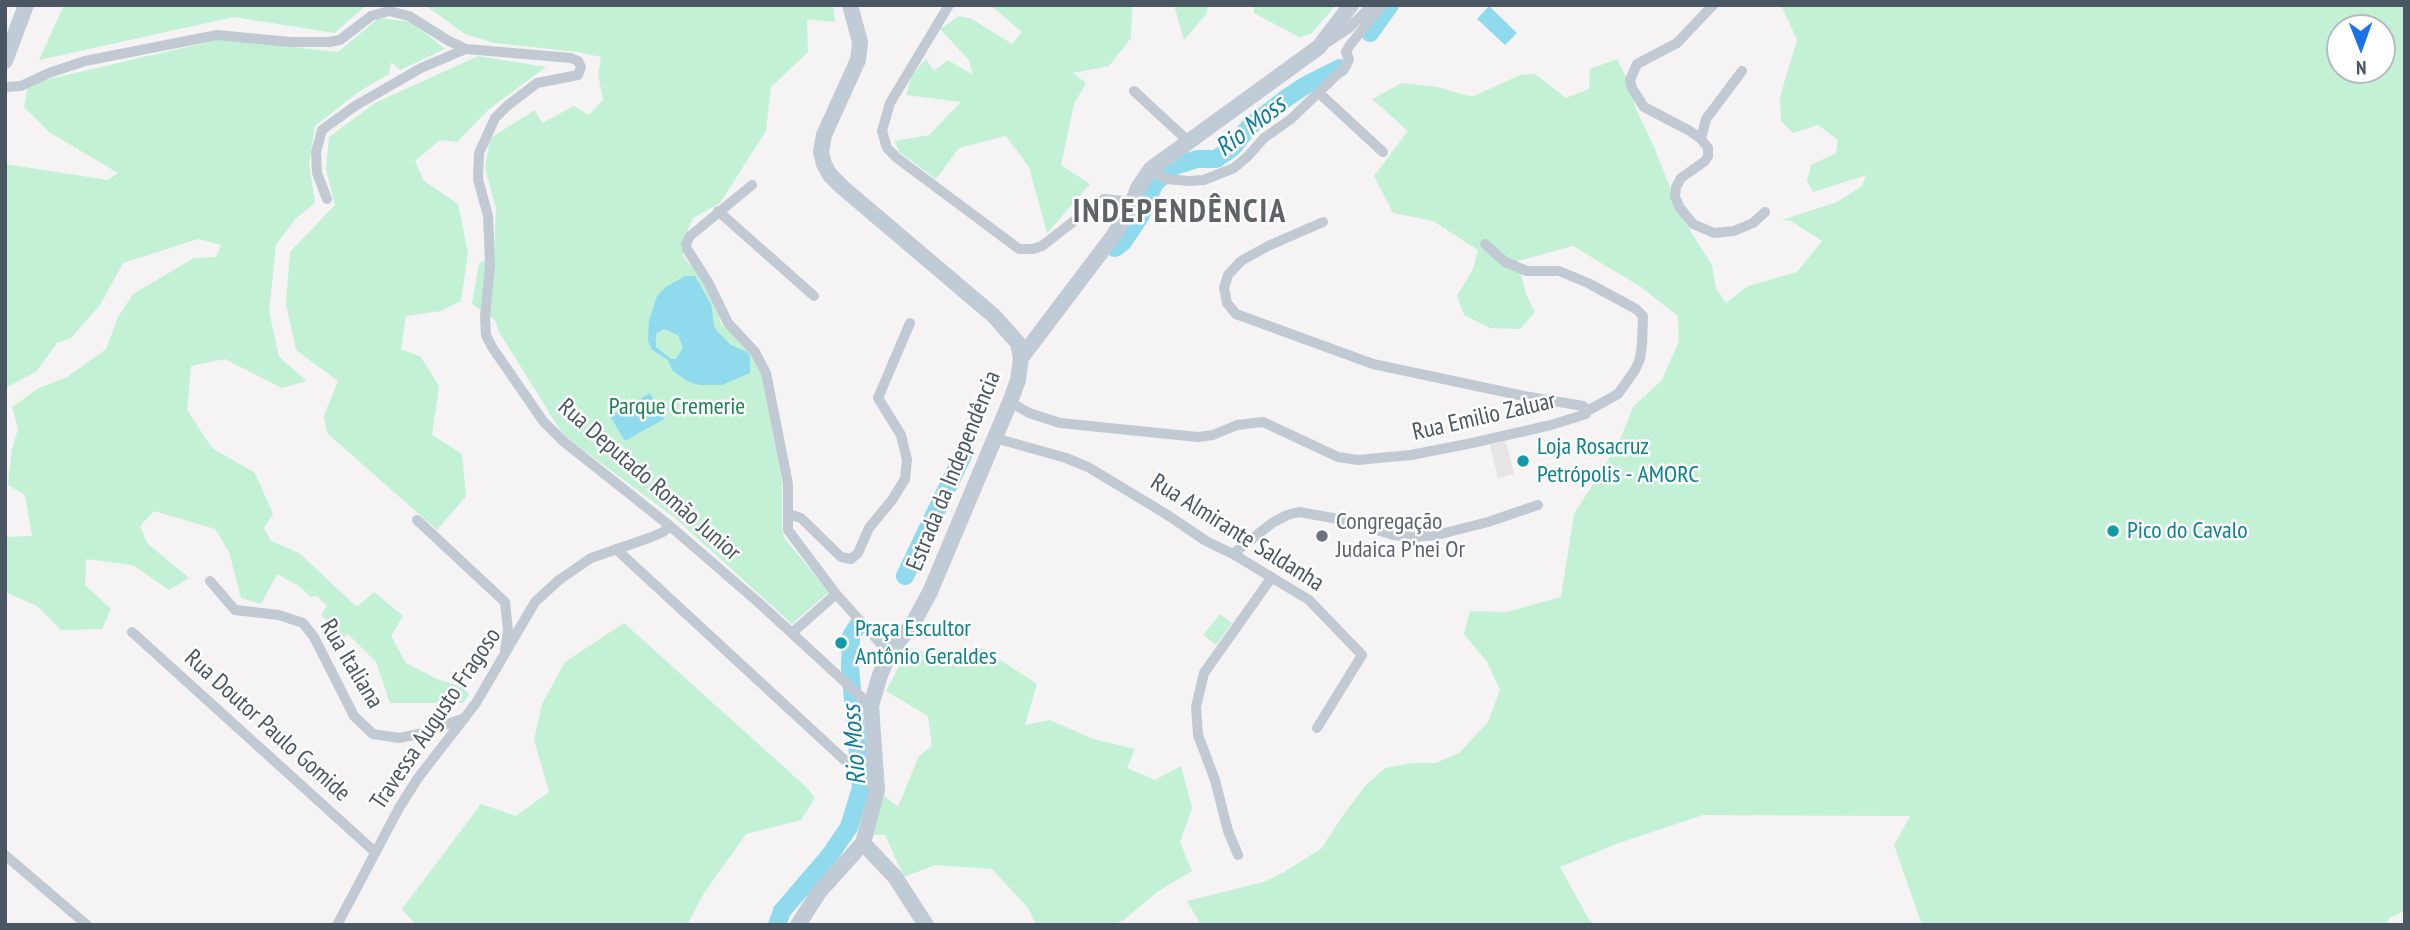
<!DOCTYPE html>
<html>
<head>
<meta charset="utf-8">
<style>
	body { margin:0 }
	#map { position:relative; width:2410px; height:930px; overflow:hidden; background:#f5f3f3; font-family:"PT Sans Narrow",sans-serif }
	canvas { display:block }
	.frame { position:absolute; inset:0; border:7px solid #4a5661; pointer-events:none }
	.north { position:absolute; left:2326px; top:14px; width:70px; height:70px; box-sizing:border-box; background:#fff; border:2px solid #b7bbc0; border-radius:50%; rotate:179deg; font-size:19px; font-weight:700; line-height:28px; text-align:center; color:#4a5661 }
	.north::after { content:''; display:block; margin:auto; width:24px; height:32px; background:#1a73e8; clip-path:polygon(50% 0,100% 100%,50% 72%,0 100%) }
</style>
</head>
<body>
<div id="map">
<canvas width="2410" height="930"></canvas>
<div class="frame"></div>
<div class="north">N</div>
</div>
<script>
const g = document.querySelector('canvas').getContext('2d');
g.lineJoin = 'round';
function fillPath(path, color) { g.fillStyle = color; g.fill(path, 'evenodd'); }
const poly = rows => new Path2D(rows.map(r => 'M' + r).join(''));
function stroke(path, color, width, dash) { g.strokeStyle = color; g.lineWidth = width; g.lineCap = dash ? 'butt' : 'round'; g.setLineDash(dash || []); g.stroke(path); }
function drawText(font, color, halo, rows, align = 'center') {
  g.font = font + ' "PT Sans Narrow",sans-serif'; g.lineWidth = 5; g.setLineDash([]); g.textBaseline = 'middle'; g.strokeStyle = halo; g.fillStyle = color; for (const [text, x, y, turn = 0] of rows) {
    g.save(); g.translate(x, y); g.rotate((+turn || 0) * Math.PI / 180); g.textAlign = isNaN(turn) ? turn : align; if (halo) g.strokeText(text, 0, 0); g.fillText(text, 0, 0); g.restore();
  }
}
const education = poly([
	[1506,441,1514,474,1498,478,1490,445]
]);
const green = poly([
	[64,5,367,5,334,33,234,17,39,60],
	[425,5,833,5,835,22,807,19,808,52,771,87,766,131,720,203,693,218,681,245,684,258,697,271,718,313,721,324,742,342,760,368,782,482,782,530,785,539,829,592,792,624,675,518,566,437,559,428,499,332,495,320,472,304,479,263,494,258,496,208,485,168,490,138,535,110,542,123,574,106,589,115,603,100,598,74,601,57,578,52,494,43,465,34],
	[990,5,1135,5,1132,9,1131,38,1109,66,1073,73,1086,83,1074,104,1061,165,1090,184,1047,233,1029,167,1006,136,959,148,936,179,899,152,895,141,929,135,961,102,906,95,912,75,926,59,934,71,948,60,973,75,969,60,940,29,959,16,972,19,1012,44,1022,32],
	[1174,5,1208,5,1207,13,1184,40],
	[1254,5,1336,5,1311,34,1299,37,1254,13],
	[1781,5,2405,5,2405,911,2389,918,2386,925,1922,925,1894,845,1910,816,1703,815,1619,843,1560,867,1588,918,1595,925,1201,925,1187,901,1264,882,1284,872,1322,848,1341,818,1366,785,1385,768,1412,763,1436,763,1459,753,1488,722,1500,690,1487,662,1464,634,1470,611,1507,612,1561,597,1574,514,1604,467,1622,435,1633,407,1662,380,1679,341,1678,316,1641,287,1573,246,1518,261,1526,294,1535,312,1520,329,1490,328,1464,315,1457,296,1473,269,1478,250,1433,221,1393,213,1374,176,1408,131,1372,99,1402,83,1437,87,1472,97,1520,75,1535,74,1566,98,1589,89,1590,69,1617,59,1629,83,1636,109,1654,147,1671,190,1672,202,1712,265,1716,289,1726,303,1748,286,1797,272,1822,241,1791,221,1782,220,1837,202,1862,186,1866,175,1813,192,1807,181,1811,165,1836,153,1838,140,1818,125,1793,133,1781,121,1780,97,1797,40],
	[2340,28,2382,28,2382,70,2340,70],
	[379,18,412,22,445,49,400,70,391,62,389,74,360,91,315,126,309,164,315,203,296,218,276,245,269,311,279,357,307,381,282,388,225,359,191,366,187,410,212,448,255,473,273,514,264,528,271,541,299,553,357,607,374,592,403,616,391,636,406,663,437,679,462,687,469,694,463,703,390,703,376,662,348,634,343,637,321,615,327,606,317,596,311,597,299,586,277,574,261,604,241,598,229,552,215,529,154,511,140,526,147,543,189,578,169,590,133,565,86,559,85,585,111,609,102,629,61,630,37,606,5,592,5,537,32,536,25,495,8,485,12,449,18,429,12,407,39,388,67,377,106,349,118,317,133,294,194,258,216,257,221,245,198,239,123,263,100,305,71,338,57,343,36,372,5,388,5,164,108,180,118,173,49,132,24,107,28,84,221,39,338,52],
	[478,56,546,67,489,109,457,142,440,140,415,161,424,181,458,204,468,253,461,301,441,311,406,316,401,349,421,357,439,386,432,435,462,454,466,496,437,530,327,433,324,416,338,381,296,350,286,304,290,252,335,205,326,169,329,137,375,103],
	[1220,614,1232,623,1216,645,1203,635],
	[624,623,805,786,815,798,801,820,746,834,704,893,687,925,416,925,402,909,481,804,516,816,549,792,534,740,542,704,565,662],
	[909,648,932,654,982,648,1037,684,1025,725,1050,720,1093,739,1135,749,1127,768,1155,780,1181,766,1192,808,1180,842,1192,871,1157,892,1125,919,1113,925,1036,925,1028,908,992,869,935,865,904,877,885,835,868,835,878,791,898,807,919,756,932,746,928,716,886,691]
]);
const water = poly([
	[1489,6,1517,33,1505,45,1477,19],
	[685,276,695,276,698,281,711,304,714,326,717,331,731,345,747,352,750,357,750,373,722,385,699,385,687,381,672,370,668,360,652,350,648,341,649,320,657,296,666,287],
	[664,329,678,335,683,348,676,359,671,359,656,347,656,334],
	[650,393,664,419,625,441,610,416]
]);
const river = poly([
	[1370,33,1390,5],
	[1115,248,1123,242,1141,215,1155,183,1175,166,1197,159,1216,159,1232,148,1249,127,1285,99,1306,85,1340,68],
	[905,576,965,451],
	[777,925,782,911,830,855,849,827,861,788,850,667,851,636,858,625]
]);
const street = poly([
	[949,5,890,103,882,131,887,148,897,158,1019,249,1033,249,1042,246,1097,203,1104,199,1133,202],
	[1713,5,1677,43,1637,64,1630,80,1632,88,1644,107,1690,131,1701,139,1708,148,1708,156,1705,161,1681,178,1676,187,1675,197,1680,208,1693,224,1714,233,1734,231,1753,223,1765,212],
	[1326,43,1349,28,1372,5],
	[5,87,21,86,49,73,85,61,217,35,290,42,329,42,340,40,371,16,389,11,409,16,449,41,466,49,571,58,578,61,581,67,578,75,537,83,507,106,495,118,479,153,478,179,488,216,489,238,490,267,485,317,486,335,492,347,543,421,563,441,670,526,759,603,871,706],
	[1134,91,1188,141],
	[1319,93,1383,152],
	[1701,139,1706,119,1742,71],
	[1151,169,1166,179,1189,181,1204,180,1234,168,1247,157,1264,138,1291,119,1346,66,1349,59,1346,52,1350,45,1382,5],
	[752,185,690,236,686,244,687,249,708,282,728,323,755,352,766,373,788,484,788,530,836,594,889,653],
	[327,199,317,173,316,152,322,130,355,106,421,68,466,49],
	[718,211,814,296],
	[1485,244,1505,262,1527,271,1559,271,1588,283,1636,309,1643,316,1642,344,1640,359,1635,370,1618,394,1587,411],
	[1010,402,1029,413,1060,423,1198,437,1213,435,1237,425,1263,422,1338,457,1358,460,1411,455,1472,443,1551,425,1586,414,1587,411,1583,406,1524,396,1373,364,1236,314,1227,303,1224,288,1228,275,1241,261,1268,246,1323,222],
	[995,438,1066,458,1088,467,1166,514,1206,541,1233,554,1309,600,1362,655,1317,728],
	[788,514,801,518,841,557,851,559,858,553,869,528,892,500,905,479,907,460,901,435,878,398,910,323],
	[417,520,505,602,508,630,505,650],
	[616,549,877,790],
	[1233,554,1272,523,1287,515,1299,512,1350,521,1393,535,1413,537,1437,535,1488,522,1538,505],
	[210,581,235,610,279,615,303,623,314,637,354,716,373,734,399,738,419,734,465,718],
	[132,632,375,852],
	[792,633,836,594],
	[5,855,87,925],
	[1238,855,1228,831,1215,780,1198,735,1196,707,1204,673,1272,577],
	[337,925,399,808,418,778,476,703,535,602,559,580,591,558,649,538,663,532,670,526]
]);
const secondary = poly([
	[5,61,26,5],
	[1021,358,1114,235,1133,202,1138,188,1151,169,1319,47,1351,5],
	[863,843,895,877,926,925],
	[798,925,819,892,863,843,877,790,871,706,879,678,889,653,912,625,930,592,1010,402,1018,380,1021,358,1018,343,994,316,842,187,830,175,824,164,821,152,824,135,858,60,860,42,850,5]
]);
const markers = [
	[1523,461,7,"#0f9aa8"],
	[2113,531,7,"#0f9aa8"],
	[1322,536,7,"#6b7280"],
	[841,643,7,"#0f9aa8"]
];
const parkNames = [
	["Parque Cremerie",677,407]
];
const streetNames = [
	["Rua Emilio Zaluar",1484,417,-13],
	["Estrada da Independência",954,471,-68],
	["Rua Deputado Romão Junior",649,480,41],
	["Rua Almirante Saldanha",1237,533,32],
	["Rua Italiana",351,664,59],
	["Travessa Augusto Fragoso",436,719,-56],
	["Rua Doutor Paulo Gomide",267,726,42]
];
const cultureNames = [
	["Loja Rosacruz",1537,447],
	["Petrópolis - AMORC",1537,475],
	["Pico do Cavalo",2127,531],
	["Praça Escultor",855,629],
	["Antônio Geraldes",855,657]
];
const worshipNames = [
	["Congregação",1336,522],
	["Judaica P'nei Or",1336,550]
];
const waterNames = [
	["Rio Moss",1251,127,-38],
	["Rio Moss",855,745,-94]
];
const districtNames = [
	["INDEPENDÊNCIA",1180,213]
];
fillPath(education, '#e6e4e5');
fillPath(green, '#c3f1d5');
fillPath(water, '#90daee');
stroke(river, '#90daee', 18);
stroke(street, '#c1cad2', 10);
stroke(secondary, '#c1cbd6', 16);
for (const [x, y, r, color] of markers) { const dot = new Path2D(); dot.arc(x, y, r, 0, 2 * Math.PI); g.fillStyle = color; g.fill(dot); stroke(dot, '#fff', 2.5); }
drawText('24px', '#17864f', '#fff', parkNames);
drawText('24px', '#4a5661', '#fff', streetNames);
drawText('24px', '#0d838f', '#fff', cultureNames, 'left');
drawText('24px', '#5b616d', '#fff', worshipNames, 'left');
drawText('italic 26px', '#0c7c9b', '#fff', waterNames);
g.letterSpacing = '2px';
drawText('bold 32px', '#5f6368', '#fff', districtNames);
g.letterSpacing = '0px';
</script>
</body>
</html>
